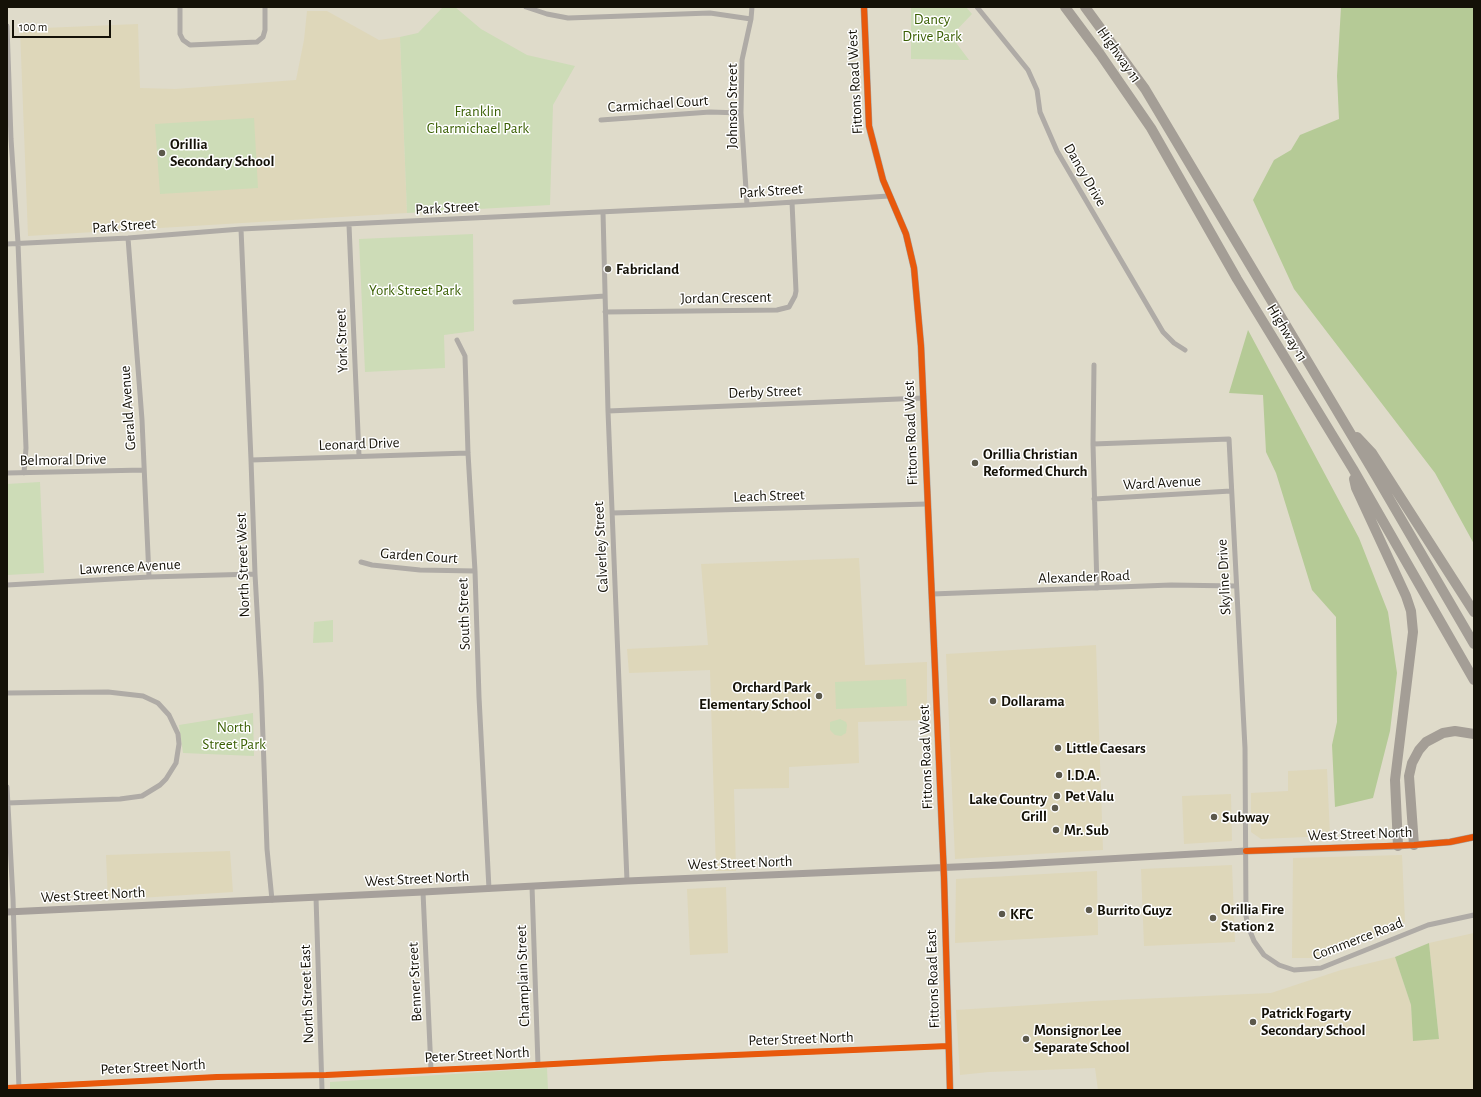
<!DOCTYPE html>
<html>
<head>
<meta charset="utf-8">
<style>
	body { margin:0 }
	#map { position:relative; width:1481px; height:1097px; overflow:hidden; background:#dfdbca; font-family:"Alegreya Sans",sans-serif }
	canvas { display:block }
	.frame { position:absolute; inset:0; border:8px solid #141107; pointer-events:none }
	.scale { position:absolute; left:12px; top:20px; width:99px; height:18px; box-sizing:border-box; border:2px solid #141107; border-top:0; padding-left:5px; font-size:12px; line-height:14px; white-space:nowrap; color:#141107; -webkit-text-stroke:3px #fff; paint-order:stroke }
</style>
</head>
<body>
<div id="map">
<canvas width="1481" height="1097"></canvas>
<div class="frame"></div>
<div class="scale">100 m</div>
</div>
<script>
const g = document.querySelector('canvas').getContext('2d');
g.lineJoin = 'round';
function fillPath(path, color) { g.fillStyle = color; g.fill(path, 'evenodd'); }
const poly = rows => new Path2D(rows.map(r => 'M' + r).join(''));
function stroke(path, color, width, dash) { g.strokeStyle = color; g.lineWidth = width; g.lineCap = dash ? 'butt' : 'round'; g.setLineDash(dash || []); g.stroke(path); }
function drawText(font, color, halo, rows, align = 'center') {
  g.font = font + ' "Alegreya Sans",sans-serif'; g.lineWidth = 3; g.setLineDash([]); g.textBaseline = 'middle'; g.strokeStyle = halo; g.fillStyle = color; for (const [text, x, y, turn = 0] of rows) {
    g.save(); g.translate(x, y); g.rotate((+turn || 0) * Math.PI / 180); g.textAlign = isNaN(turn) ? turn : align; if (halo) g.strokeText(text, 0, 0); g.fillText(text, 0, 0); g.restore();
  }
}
const built = poly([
	[307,11,327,11,379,40,400,37,407,213,28,236,20,29,138,24,140,88,175,89,296,80,304,40],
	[859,558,865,665,927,662,927,720,858,722,859,763,789,767,789,788,734,789,736,871,716,871,710,670,629,673,627,649,708,645,701,564],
	[1096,645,1103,850,955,859,946,654],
	[1327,769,1330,836,1261,839,1251,832,1251,793,1288,791,1288,771],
	[1231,794,1232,841,1184,844,1182,796],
	[230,851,233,892,108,900,106,855],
	[1402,855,1405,922,1317,958,1292,958,1293,858],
	[1232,865,1235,942,1144,946,1141,869],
	[1097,871,1098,935,955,943,956,879],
	[726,887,728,953,690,955,687,889],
	[1474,933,1474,1090,1098,1090,1095,1068,989,1072,960,1075,956,1010,1094,1001,1271,993,1341,970,1395,957,1411,1005,1413,1040,1439,1039,1429,943]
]);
const green = poly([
	[443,7,455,7,481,29,527,55,575,66,553,105,550,205,407,213,400,37,418,33],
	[911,7,966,7,972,14,951,36,969,60,911,59],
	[254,118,258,188,160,194,155,124],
	[473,234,474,331,444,335,445,368,365,372,359,239],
	[40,482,44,573,7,575,7,484],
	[333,620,333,642,313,643,314,622],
	[906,679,907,706,836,709,835,682],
	[253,713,254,756,183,753,179,725],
	[840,719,846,722,847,725,846,733,841,736,835,735,830,730,830,722],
	[547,1068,548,1090,330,1090,330,1082]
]);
const forest = poly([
	[1341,7,1474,7,1474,544,1435,473,1294,289,1253,200,1274,160,1291,150,1300,135,1339,119,1337,76],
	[1248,330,1359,538,1388,612,1397,673,1390,731,1373,798,1335,807,1332,745,1337,722,1336,617,1312,590,1276,473,1266,452,1263,395,1229,393],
	[1429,943,1439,1039,1413,1041,1411,1005,1395,957]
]);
const street = poly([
	[180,7,180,34,183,40,190,45,257,42,263,37,265,30,265,7],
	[526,7,547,14,568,18,710,13,751,19],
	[977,7,1028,70,1037,90,1040,112,1057,151,1163,332,1174,343,1185,350],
	[7,26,11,139,18,243,26,448,24,473],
	[601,120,710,112,741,113],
	[747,205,741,113,742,60,751,19,752,7],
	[603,212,608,411,627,881],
	[349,225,359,456],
	[241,229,251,460,255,574,261,682,267,849,272,900],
	[128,238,142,420,149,577],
	[7,244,128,238,241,229,747,205,889,196],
	[515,302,605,296],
	[605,312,777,310,789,307,795,296,796,291,792,202],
	[457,340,465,356,468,453,475,571,479,697,489,889],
	[1094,365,1093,444,1097,588],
	[608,411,923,398],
	[1093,444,1229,439,1245,748,1246,916,1248,926,1254,941,1264,955,1279,965,1294,970,1321,968,1428,925,1474,915],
	[251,460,468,453],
	[7,473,144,470],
	[1094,499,1231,491],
	[612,513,927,504],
	[361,562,372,565,420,570,475,571],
	[7,585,149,577,255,574],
	[932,594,1171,585,1236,586],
	[7,693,108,692,143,696,158,703,169,715,178,734,179,744,176,763,166,779,160,785,142,796,120,799,7,803],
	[7,787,13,899,19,1090],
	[532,886,538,1065],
	[423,892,431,1070],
	[316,897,322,1090],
	[7,1088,217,1077,326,1075,499,1067,663,1058,948,1046]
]);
const secondary = poly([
	[864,7,869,126,883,180,906,234,914,268,921,346,944,877,950,1090],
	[7,912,423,892,627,881,1002,865,1246,851,1398,846,1450,842,1474,837]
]);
const highway = poly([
	[1065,7,1100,54,1151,128,1237,279,1353,469,1474,680],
	[1085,7,1145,89,1376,476,1474,644],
	[1357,437,1372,453,1474,612],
	[1354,479,1356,488,1406,596,1411,611,1413,632,1395,780,1398,846],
	[1414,845,1409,776,1412,763,1419,750,1426,742,1443,733,1455,731,1474,734]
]);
const cycleway = poly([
	[864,7,869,126,883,180,906,234,914,268,921,346,944,877,950,1090],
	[1246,851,1414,845,1450,842,1474,837],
	[7,1088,217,1077,326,1075,499,1067,663,1058,948,1046]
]);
const markers = [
	[162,153,4,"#5b584b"],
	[608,269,4,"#5b584b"],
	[975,463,4,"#5b584b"],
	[819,696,4,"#5b584b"],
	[993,701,4,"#5b584b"],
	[1058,748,4,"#5b584b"],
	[1059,775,4,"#5b584b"],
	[1057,796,4,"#5b584b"],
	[1055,808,4,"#5b584b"],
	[1214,817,4,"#5b584b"],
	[1056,830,4,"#5b584b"],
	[1089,910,4,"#5b584b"],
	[1002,914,4,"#5b584b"],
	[1213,918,4,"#5b584b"],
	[1253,1022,4,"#5b584b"],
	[1026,1039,4,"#5b584b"]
];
const parkNames = [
	["Dancy",932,19],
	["Drive Park",932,36],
	["Franklin",478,111],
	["Charmichael Park",478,128],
	["York Street Park",415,290],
	["North",234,727],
	["Street Park",234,744]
];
const streetNames = [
	["Highway 11",1119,55,55],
	["Fittons Road West",855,82,-93],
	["Carmichael Court",658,104,-4],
	["Johnson Street",732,106,-90],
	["Dancy Drive",1085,175,60],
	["Park Street",771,191,-4],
	["Park Street",447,208,-3],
	["Park Street",124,226,-4],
	["Jordan Crescent",726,298,-1],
	["Highway 11",1287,333,59],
	["York Street",342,341,-92],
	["Derby Street",765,392,-2],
	["Gerald Avenue",128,408,-94],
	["Fittons Road West",911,433,-92],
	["Leonard Drive",359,444,-2],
	["Belmoral Drive",63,460,-1],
	["Ward Avenue",1162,483,-3],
	["Leach Street",769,496,-2],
	["Calverley Street",601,547,-93],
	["Garden Court",419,556,4],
	["North Street West",243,565,-92],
	["Lawrence Avenue",130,567,-3],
	["Alexander Road",1084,577,-2],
	["Skyline Drive",1224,577,-93],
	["South Street",464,614,-92],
	["Fittons Road West",926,757,-92],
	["West Street North",1360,834,-2],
	["West Street North",740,863,-2],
	["West Street North",417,879,-3],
	["West Street North",93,895,-3],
	["Commerce Road",1358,939,-21],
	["Champlain Street",523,976,-92],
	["Fittons Road East",933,979,-92],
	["Benner Street",415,982,-93],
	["North Street East",307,994,-92],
	["Peter Street North",801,1039,-2],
	["Peter Street North",477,1055,-3],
	["Peter Street North",153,1067,-3]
];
const poiNames = [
	["Orillia",170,144],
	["Secondary School",170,161],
	["Fabricland",616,269],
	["Orillia Christian",983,454],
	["Reformed Church",983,471],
	["Orchard Park",811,687,"right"],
	["Elementary School",811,704,"right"],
	["Dollarama",1001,701],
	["Little Caesars",1066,748],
	["I.D.A.",1067,775],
	["Pet Valu",1065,796],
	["Lake Country",1047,799,"right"],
	["Grill",1047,816,"right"],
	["Subway",1222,817],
	["Mr. Sub",1064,830],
	["Orillia Fire",1221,909],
	["Station 2",1221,926],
	["Burrito Guyz",1097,910],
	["KFC",1010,914],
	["Patrick Fogarty",1261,1013],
	["Secondary School",1261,1030],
	["Monsignor Lee",1034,1030],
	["Separate School",1034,1047]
];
fillPath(built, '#ded7ba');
fillPath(green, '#cddcb7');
fillPath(forest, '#b5ca96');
stroke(street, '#afaba6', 5);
stroke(secondary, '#a6a09b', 7);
stroke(highway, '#a49e96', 10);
stroke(cycleway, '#e8590c', 6);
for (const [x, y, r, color] of markers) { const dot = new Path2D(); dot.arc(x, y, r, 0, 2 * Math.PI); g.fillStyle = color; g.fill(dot); stroke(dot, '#fff', 1.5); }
drawText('15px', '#3a5f03', '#fff', parkNames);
drawText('15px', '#141107', '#fff', streetNames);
drawText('bold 15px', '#141107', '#fff', poiNames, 'left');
</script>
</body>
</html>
